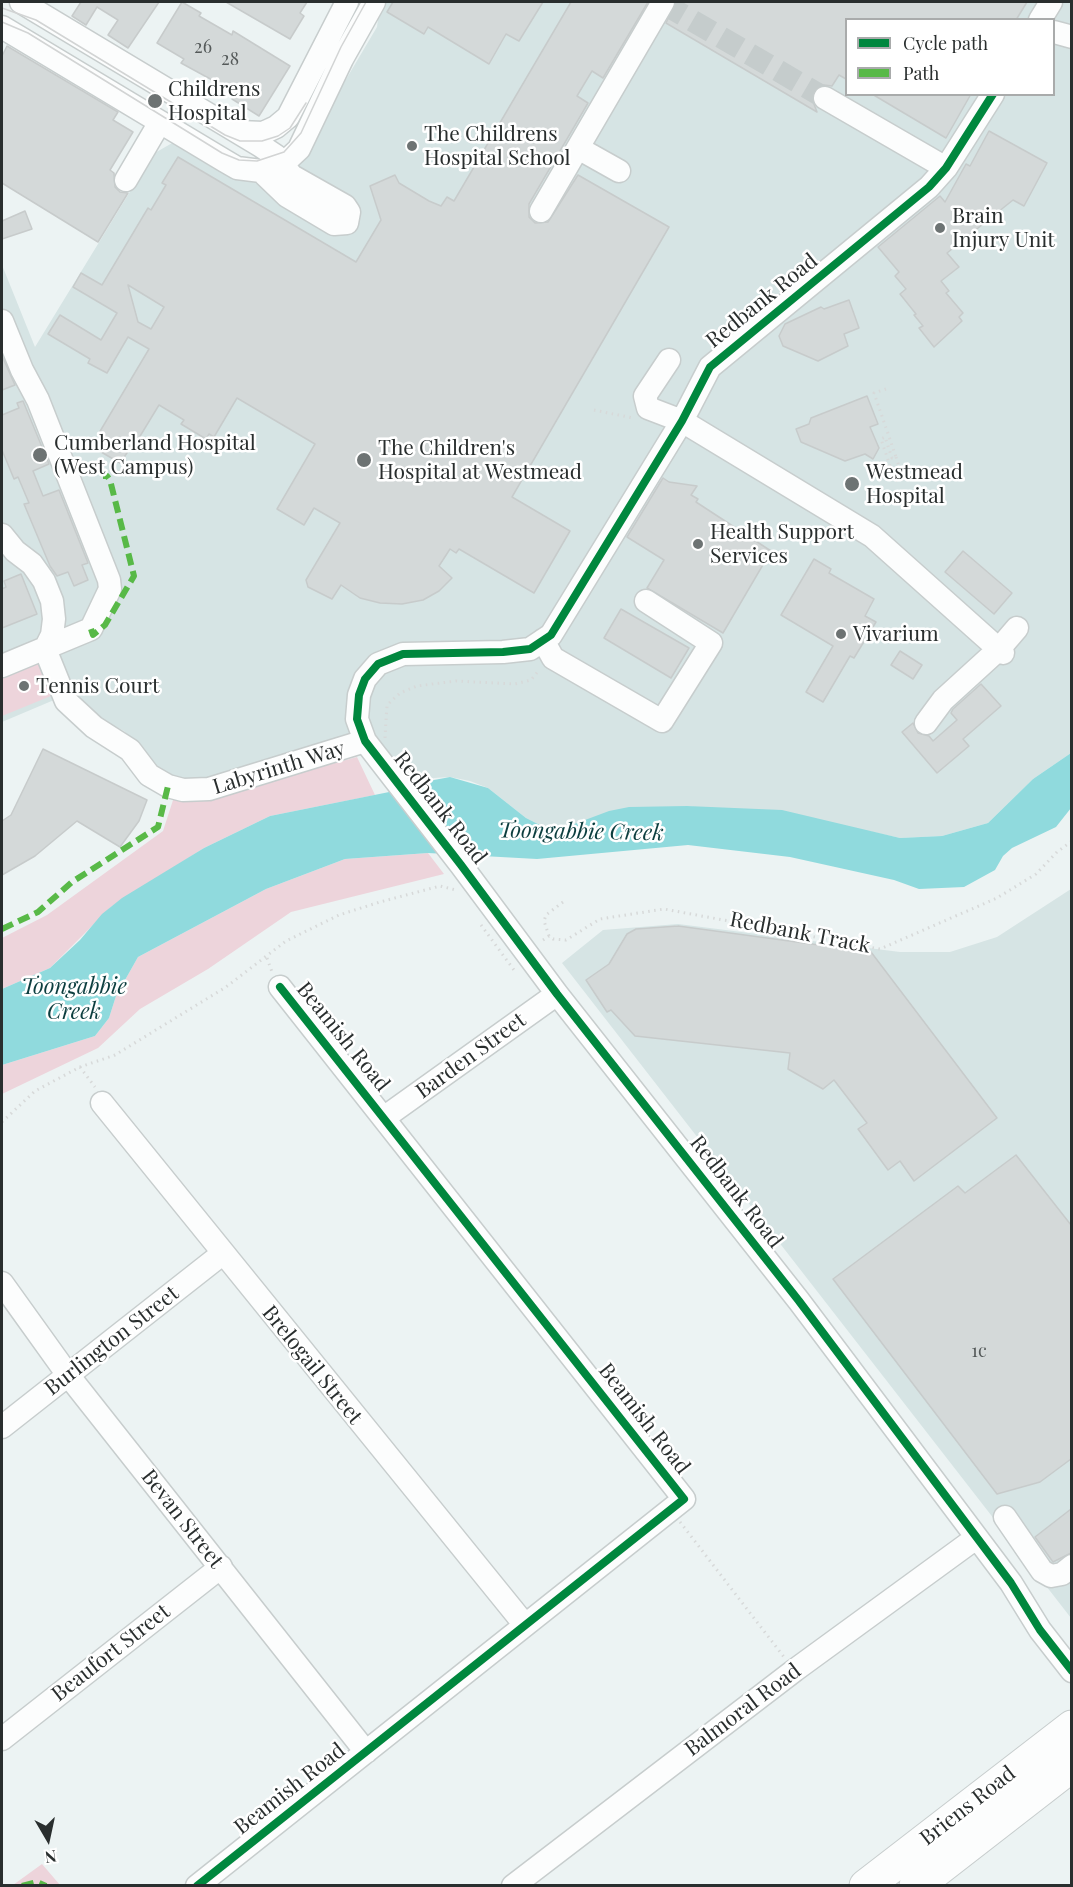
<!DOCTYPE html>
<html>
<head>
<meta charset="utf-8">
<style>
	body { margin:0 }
	#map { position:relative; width:1073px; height:1887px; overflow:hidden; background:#ecf3f3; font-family:"Playfair Display",serif }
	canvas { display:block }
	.frame { position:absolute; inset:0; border:3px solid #292e2e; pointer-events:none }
	.legend { position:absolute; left:845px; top:18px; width:210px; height:78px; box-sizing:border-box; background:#fff; border:2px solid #a9abab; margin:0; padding:8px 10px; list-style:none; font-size:18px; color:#292e2e }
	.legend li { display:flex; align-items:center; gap:12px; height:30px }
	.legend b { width:30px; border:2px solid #a9abab }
	.north { position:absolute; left:18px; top:1809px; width:60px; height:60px; -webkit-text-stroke:4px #fff; paint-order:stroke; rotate:171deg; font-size:16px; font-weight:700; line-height:24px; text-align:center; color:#292e2e }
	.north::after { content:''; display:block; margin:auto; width:21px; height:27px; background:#292e2e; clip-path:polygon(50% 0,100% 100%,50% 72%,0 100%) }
</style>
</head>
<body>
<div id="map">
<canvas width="1073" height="1887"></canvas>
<div class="frame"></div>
<ul class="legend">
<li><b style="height:8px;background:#00873e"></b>Cycle path</li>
<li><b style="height:8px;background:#58b947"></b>Path</li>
</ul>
<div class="north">N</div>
</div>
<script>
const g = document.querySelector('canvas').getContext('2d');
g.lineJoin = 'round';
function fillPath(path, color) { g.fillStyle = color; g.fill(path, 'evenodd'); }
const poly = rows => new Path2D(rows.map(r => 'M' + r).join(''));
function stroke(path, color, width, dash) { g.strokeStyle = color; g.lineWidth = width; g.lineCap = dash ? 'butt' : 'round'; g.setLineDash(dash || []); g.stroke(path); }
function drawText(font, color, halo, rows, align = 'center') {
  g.font = font + ' "Playfair Display",serif'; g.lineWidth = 5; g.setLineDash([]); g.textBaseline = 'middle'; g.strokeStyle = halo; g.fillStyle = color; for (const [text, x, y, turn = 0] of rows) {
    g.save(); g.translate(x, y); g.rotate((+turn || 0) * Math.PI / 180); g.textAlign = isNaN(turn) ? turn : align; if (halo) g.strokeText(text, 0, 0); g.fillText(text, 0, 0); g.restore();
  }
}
const built = poly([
	[385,2,1071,2,1071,753,1033,779,988,823,942,836,900,838,845,826,687,806,553,828,540,825,526,818,488,788,470,781,450,777,434,778,409,788,368,728,350,733,344,741,212,781,187,781,164,773,124,731,99,718,82,701,69,681,54,700,2,722,2,265,35,347,153,154,174,142,245,177,296,164,377,27,379,11],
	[846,20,1054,20,1054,94,846,94],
	[1071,889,1071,1618,562,963,603,930,678,924,900,952,950,952,997,937]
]);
const green = poly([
	[37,661,51,696,2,716,2,675],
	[357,757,375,795,270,816,204,848,111,907,50,968,2,989,2,938,47,915,163,831,174,797,200,799],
	[428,853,444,874,291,912,208,969,140,1009,98,1048,2,1094,2,1065,95,1036,109,1018,116,996,138,957,266,889,345,859],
	[42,1864,60,1885,13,1885]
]);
const water = poly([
	[1071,753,1071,808,1056,827,1012,848,1003,856,995,870,964,887,919,889,894,880,790,857,688,845,537,859,428,853,345,859,266,889,138,957,116,996,109,1018,95,1036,2,1065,2,989,50,968,80,940,102,914,122,898,204,848,270,816,419,786,418,783,450,777,488,788,526,818,540,825,553,828,569,826,609,811,629,807,687,806,782,810,900,838,942,836,988,823,1033,779]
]);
const building = poly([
	[81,2,159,2,128,48,108,35,118,20,97,7,86,25,72,16,81,2],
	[182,2,201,13,199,16,232,35,233,31,290,66,259,116,232,99,236,93,181,63,184,59,157,43,182,2],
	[226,2,307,2,300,13,304,16,290,39,226,2],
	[393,2,543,2,519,41,506,34,489,64,428,27,424,34,387,12,393,2],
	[571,2,648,2,603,78,592,71,577,96,588,103,529,204,529,217,535,223,548,222,578,175,669,227,512,497,570,531,534,593,459,549,456,553,450,549,439,566,452,578,439,591,423,600,402,604,380,603,360,598,341,585,332,599,308,587,306,580,340,523,314,508,304,525,277,509,315,444,237,398,214,437,209,434,206,439,181,424,184,420,159,405,131,451,129,450,120,463,96,449,104,436,99,433,149,349,128,337,107,373,88,363,90,359,48,334,60,315,101,340,117,313,73,287,81,273,102,285,148,208,151,210,166,185,162,183,178,157,356,262,381,220,370,186,395,175,399,183,429,201,441,206,447,197,454,201,571,2],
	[128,285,164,307,151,329,138,322,128,285],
	[676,2,1027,2,1016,20,846,20,846,79,839,75,832,86,824,85,814,91,812,99,817,112,666,23,676,2],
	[7,46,118,112,113,120,133,132,110,170,114,173,115,187,120,192,128,193,98,242,2,183,2,56,7,46],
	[872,94,971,94,946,138,872,94],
	[989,131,1047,163,1024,206,1013,200,947,253,959,267,941,281,949,291,946,293,963,313,959,317,962,321,934,347,919,328,923,326,914,315,916,314,900,294,906,289,895,276,899,272,878,247,940,196,945,202,966,164,970,166,989,131],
	[25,211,32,229,2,239,2,221,25,211],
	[849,300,859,328,844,334,848,346,818,361,783,346,779,336,785,324,821,307,824,309,849,300],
	[2,356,15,385,2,390,2,356],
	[867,396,878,424,870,427,879,448,873,459,865,454,845,461,801,442,796,429,809,424,811,418,867,396],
	[23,401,49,464,33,471,43,496,59,490,88,563,82,565,88,580,74,586,68,572,57,576,50,566,24,504,29,503,18,477,14,479,2,450,2,415,19,408,17,403,23,401],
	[663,478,669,482,697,486,691,495,698,499,696,502,771,551,723,633,647,588,664,560,627,537,663,478],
	[963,551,1012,593,994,614,945,572,963,551],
	[814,559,831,569,829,573,874,599,865,616,876,622,854,658,850,656,823,702,806,692,833,646,781,615,814,559],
	[21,574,37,614,2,628,2,589,6,587,4,581,21,574],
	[621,609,689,648,671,678,604,638,621,609],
	[900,651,922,665,913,679,891,665,900,651],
	[981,684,1001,706,963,739,969,746,937,773,902,732,913,723,918,733,929,736,933,741,957,720,951,713,953,709,981,684],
	[43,749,147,800,139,821,120,847,77,821,35,856,2,875,2,821,11,815,43,749],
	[678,926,871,952,997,1118,914,1181,900,1161,888,1170,858,1129,867,1123,834,1080,823,1089,788,1069,790,1053,635,1036,611,1010,607,1012,586,980,609,964,627,934,636,929,678,926],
	[1016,1155,1071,1225,1071,1459,1040,1482,997,1494,833,1279,958,1186,965,1193,1016,1155],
	[1071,1509,1071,1553,1053,1562,1035,1537,1071,1509]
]);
const minorTunnel = poly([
	[664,4,825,98]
]);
const path = poly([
	[886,389,874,393,896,457,892,458,885,437,881,439,895,481,912,476],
	[594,410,633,418],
	[896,457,903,479],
	[385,738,387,705,400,693,417,686,456,681,515,684,531,680,539,670],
	[481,925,514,970],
	[549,936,544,921,546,915,563,902],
	[543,940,549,936,553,939,566,940,600,919,664,909,880,949,997,898,1036,874,1057,852,1072,841],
	[267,958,272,972],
	[80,1067,95,1087],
	[2,1122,35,1091,80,1067,115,1055,226,987,286,941,339,915,380,902,440,886,456,890],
	[680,1522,784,1657]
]);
const minor = poly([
	[21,2,261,146,276,156,292,176,345,206,349,212,347,223,334,224,287,196,261,171],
	[1040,20,1051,2],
	[2,27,225,161,237,168,261,171,283,164,299,149,342,59,374,2],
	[1054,32,1072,37],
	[993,94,946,168,929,187,710,367,682,421,551,635,530,649,503,652,403,654,378,664,365,679,359,695,357,719,365,741,461,865,557,994,799,1301,1011,1583,1040,1630,1072,1671],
	[825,98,946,168],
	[240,132,263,133,276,127,288,117,347,2],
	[578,148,619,171],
	[126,180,160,122],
	[541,211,663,2],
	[2,321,22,370,38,400,109,580,110,589,91,629,2,666],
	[669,360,645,396,648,408,682,421,872,536,1003,653],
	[2,535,15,551,32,564,44,581,52,601,54,619,52,635,45,649,66,701,94,727,130,750,149,775,168,786,183,790,209,789,365,741],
	[543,640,553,658,662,721,711,643,646,601],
	[926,723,943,700,999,649,1017,628],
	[102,1103,525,1625],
	[385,1117,557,994],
	[2,1283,68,1375,366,1752],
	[2,1427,222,1254],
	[1005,1517,1042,1571,1051,1576,1062,1574,1072,1566],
	[2,1739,221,1567],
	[197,1886,684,1499,280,987],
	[513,1886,795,1670,976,1538]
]);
const highway = poly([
	[866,1886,1072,1727],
	[916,1886,1072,1765]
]);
const tram = poly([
	[2,8,36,20,225,135,240,141,262,141,278,136,290,128,306,103],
	[2,22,28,33,222,153,239,160,257,161,284,152,301,133,341,47,366,2]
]);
const quiet = poly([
	[91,629,93,635,105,625,134,576,110,480,107,476,103,476],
	[2,929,38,912,72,882,158,827,168,786],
	[22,1886,37,1882,46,1886]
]);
const cycleway = poly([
	[993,94,946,168,929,187,710,367,682,421,551,635,530,649,503,652,403,654,378,664,365,679,359,695,357,719,365,741,461,865,557,994,799,1301,1011,1583,1040,1630,1072,1671],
	[197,1886,684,1499,280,987]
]);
const markers = [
	[155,101,8,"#6d7373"],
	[412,146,6,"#6d7373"],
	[940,228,6,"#6d7373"],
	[40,455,8,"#6d7373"],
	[364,460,8,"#6d7373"],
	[852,484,8,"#6d7373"],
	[698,544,6,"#6d7373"],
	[841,634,6,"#6d7373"],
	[24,686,6,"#6d7373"]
];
const numberNames = [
	["26",203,47],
	["28",230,59],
	["1c",979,1351]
];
const poiNames = [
	["Childrens",168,89],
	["Hospital",168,113],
	["The Childrens",424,134],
	["Hospital School",424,158],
	["Brain",952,216],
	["Injury Unit",952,240],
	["Cumberland Hospital",54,443],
	["(West Campus)",54,467],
	["The Children's",378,448],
	["Hospital at Westmead",378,472],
	["Westmead",866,472],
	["Hospital",866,496],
	["Health Support",710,532],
	["Services",710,556],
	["Vivarium",853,634],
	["Tennis Court",36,686]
];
const streetNames = [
	["Redbank Road",762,301,-39],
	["Labyrinth Way",279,768,-17],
	["Redbank Road",440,808,52],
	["Redbank Track",800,933,11],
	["Beamish Road",343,1037,51],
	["Barden Street",471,1056,-36],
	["Redbank Road",736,1192,52],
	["Burlington Street",112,1341,-38],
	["Brelogail Street",312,1365,51],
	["Beamish Road",644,1419,52],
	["Bevan Street",182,1519,52],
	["Beaufort Street",111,1653,-38],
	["Balmoral Road",743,1710,-37],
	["Beamish Road",290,1789,-38],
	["Briens Road",968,1806,-38]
];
const waterNames = [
	["Toongabbie Creek",581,832,1],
	["Toongabbie",74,987],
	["Creek",74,1012]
];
fillPath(built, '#d6e4e4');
fillPath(green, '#edd4db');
fillPath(water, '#90dadd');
fillPath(building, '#d4d9d9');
stroke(building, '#c7cbcb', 1.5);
stroke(minorTunnel, '#c5cccc', 22, [22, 11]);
stroke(minor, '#c7cdcd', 25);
stroke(highway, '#c7cdcd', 35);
stroke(path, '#d7d9d9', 3, [1.5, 4.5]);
stroke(minor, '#fcfdfd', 22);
stroke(highway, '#fcfdfd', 33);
stroke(tram, '#d2d4d4', 1.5);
stroke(quiet, '#58b947', 6, [12, 6]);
stroke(cycleway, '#00873e', 8);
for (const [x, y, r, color] of markers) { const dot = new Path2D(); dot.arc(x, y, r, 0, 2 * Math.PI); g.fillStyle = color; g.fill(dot); stroke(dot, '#fff', 2); }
drawText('18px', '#545959', null, numberNames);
drawText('21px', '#292e2e', '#fff', poiNames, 'left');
drawText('21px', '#292e2e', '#fff', streetNames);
drawText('italic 22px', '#0c3e3f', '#fff', waterNames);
</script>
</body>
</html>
